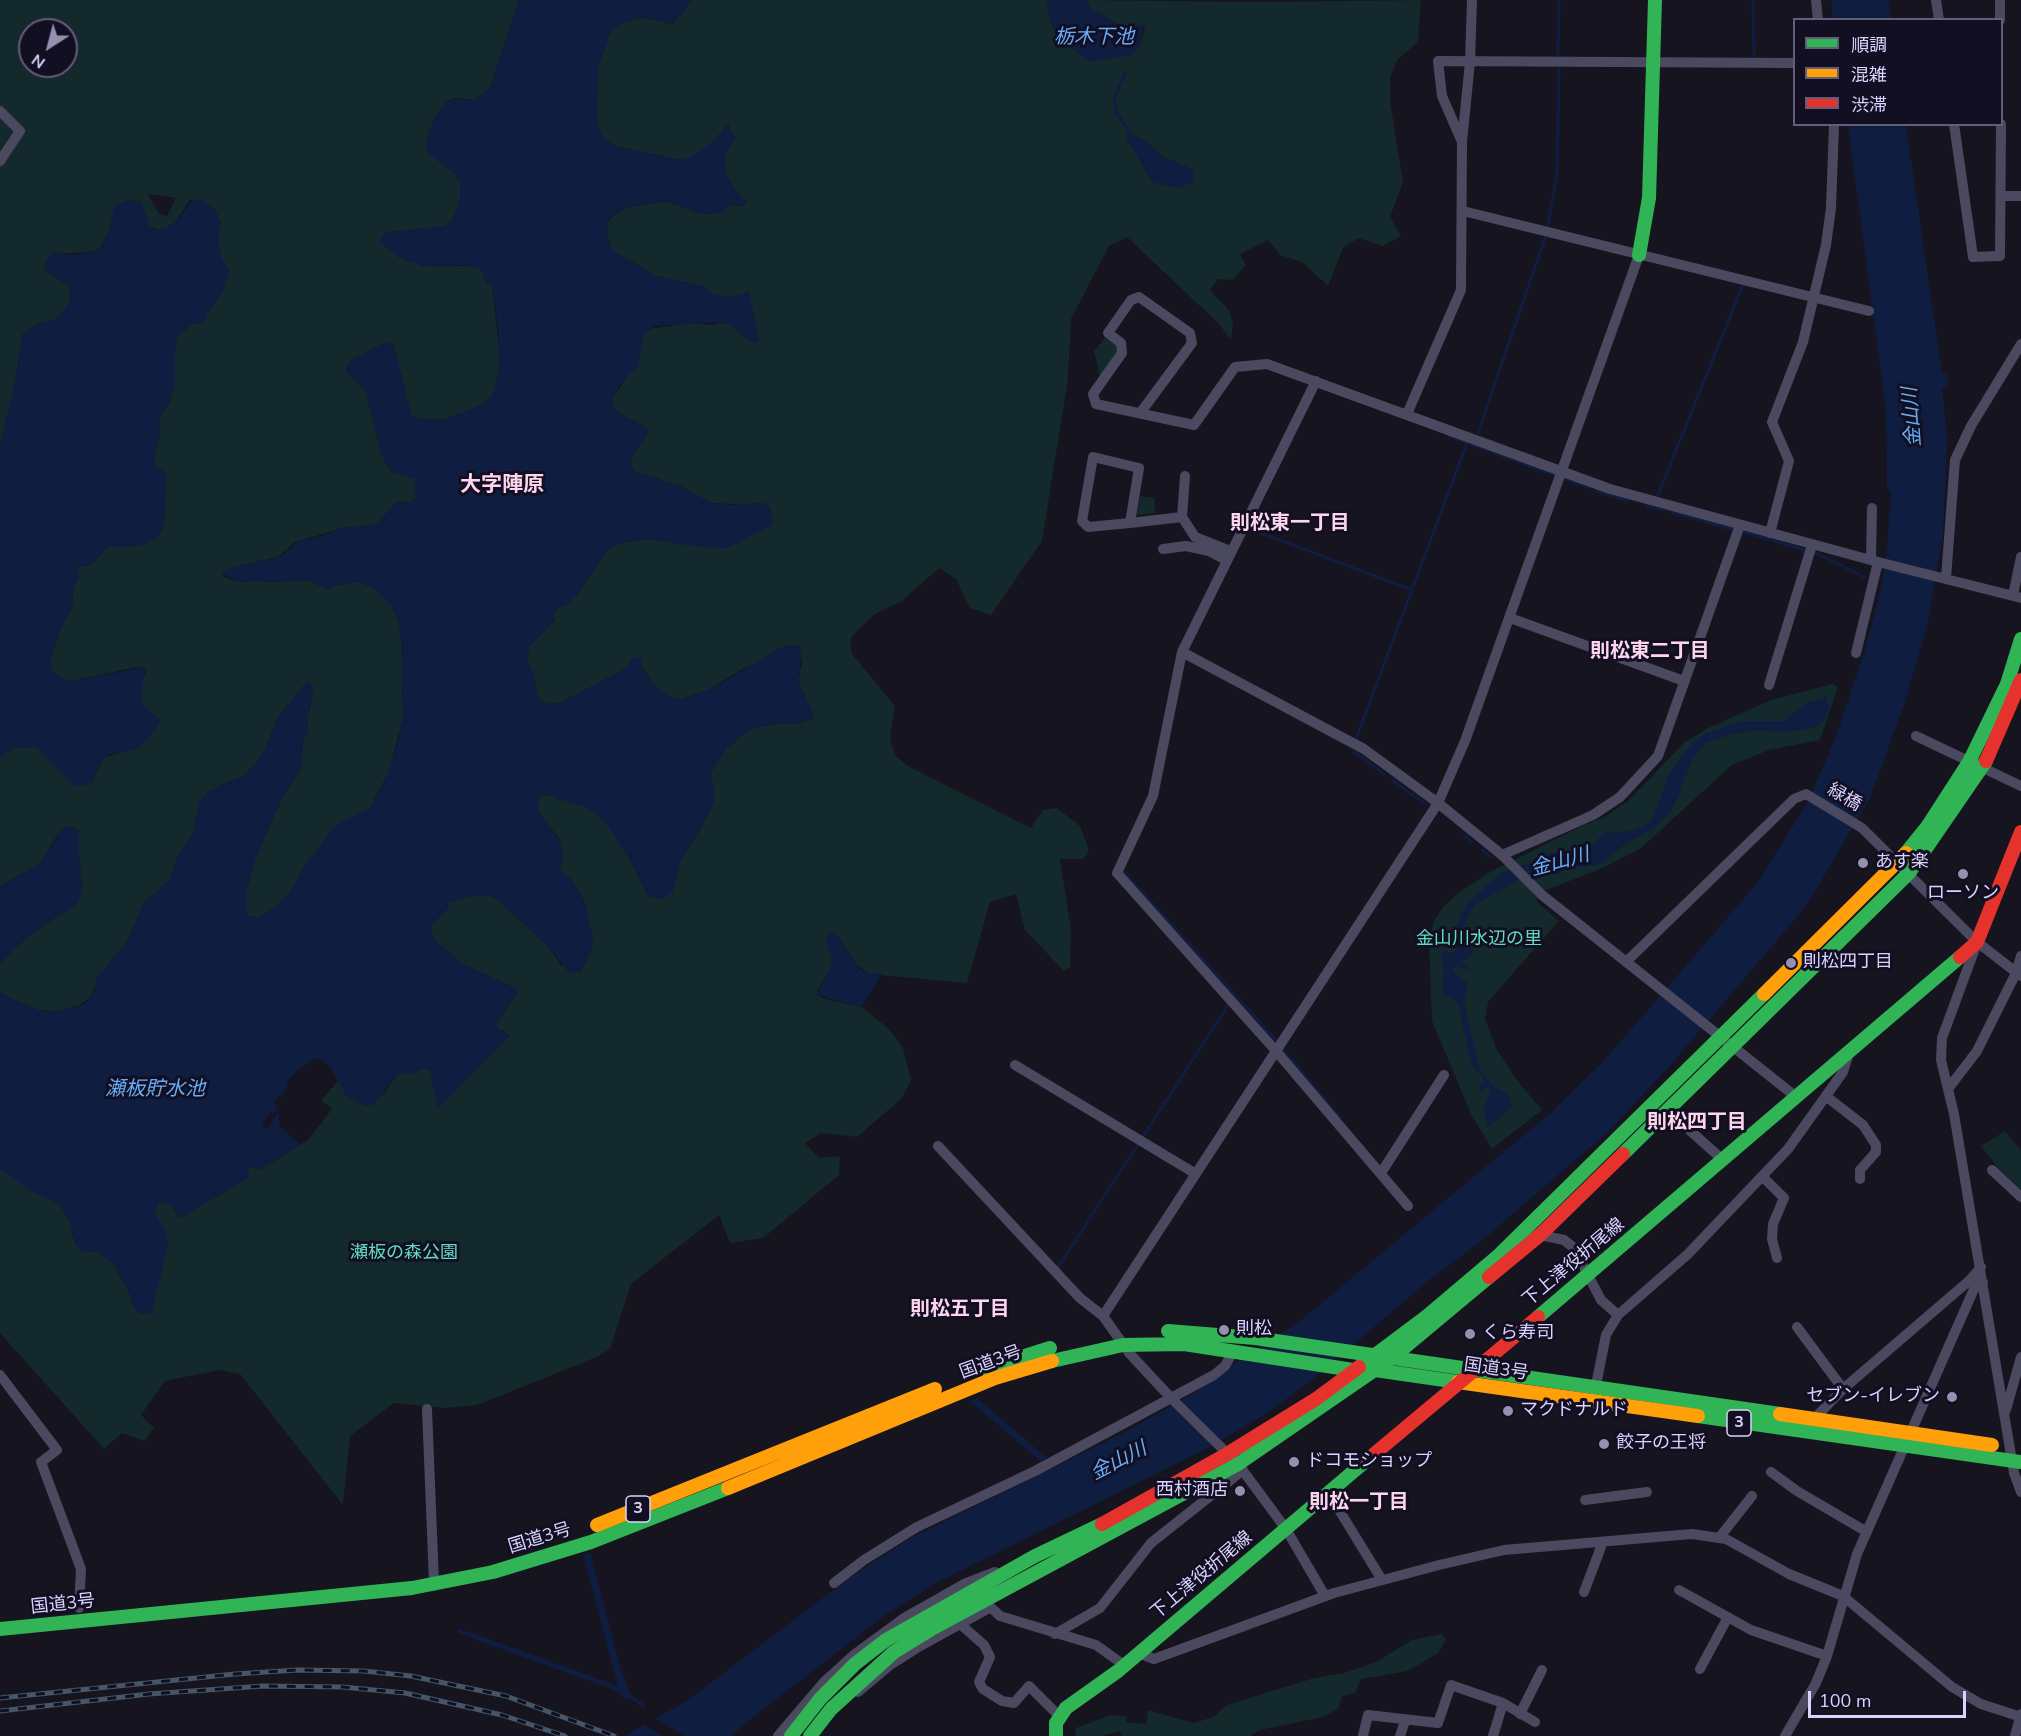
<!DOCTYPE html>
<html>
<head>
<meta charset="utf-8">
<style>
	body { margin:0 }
	#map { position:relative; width:2021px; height:1736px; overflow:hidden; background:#16141e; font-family:"Nunito Sans","Noto Sans JP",sans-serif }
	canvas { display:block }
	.legend { position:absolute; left:1793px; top:18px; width:210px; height:108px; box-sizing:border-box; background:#130f23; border:2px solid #635d7a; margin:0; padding:8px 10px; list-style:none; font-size:18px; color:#dad3fd }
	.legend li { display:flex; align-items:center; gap:12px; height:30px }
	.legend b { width:30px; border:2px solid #635d7a }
	.north { position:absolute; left:18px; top:18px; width:60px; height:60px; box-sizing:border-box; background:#130f23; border:2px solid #635d7a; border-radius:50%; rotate:216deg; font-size:16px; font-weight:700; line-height:24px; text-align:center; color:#dad3fd }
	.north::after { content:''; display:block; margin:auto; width:21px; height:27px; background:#9590af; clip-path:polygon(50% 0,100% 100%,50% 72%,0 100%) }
	.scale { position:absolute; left:1808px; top:1691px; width:158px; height:27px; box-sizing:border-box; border:3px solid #dad3fd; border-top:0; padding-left:8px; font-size:18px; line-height:21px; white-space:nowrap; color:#dad3fd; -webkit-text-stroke:4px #130f23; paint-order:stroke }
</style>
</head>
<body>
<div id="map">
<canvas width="2021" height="1736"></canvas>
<ul class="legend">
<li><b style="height:8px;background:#30b455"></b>順調</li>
<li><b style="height:8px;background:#ff9f0a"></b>混雑</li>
<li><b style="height:8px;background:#e5322d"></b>渋滞</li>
</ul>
<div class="north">N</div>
<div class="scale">100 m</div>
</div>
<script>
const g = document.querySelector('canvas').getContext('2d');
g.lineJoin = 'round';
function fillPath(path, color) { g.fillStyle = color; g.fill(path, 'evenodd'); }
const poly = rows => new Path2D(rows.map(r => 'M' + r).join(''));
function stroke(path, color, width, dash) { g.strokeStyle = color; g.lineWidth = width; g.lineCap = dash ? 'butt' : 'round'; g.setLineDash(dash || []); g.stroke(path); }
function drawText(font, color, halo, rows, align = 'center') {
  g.font = font + ' "Nunito Sans","Noto Sans JP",sans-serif'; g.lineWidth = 6; g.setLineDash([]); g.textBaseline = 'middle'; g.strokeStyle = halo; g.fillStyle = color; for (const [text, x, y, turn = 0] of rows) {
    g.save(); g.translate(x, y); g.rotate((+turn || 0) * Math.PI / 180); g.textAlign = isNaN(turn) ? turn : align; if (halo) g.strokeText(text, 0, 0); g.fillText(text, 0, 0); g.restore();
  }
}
const green = poly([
	[0,0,519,0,491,86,475,100,454,98,435,116,427,138,427,152,453,172,460,181,460,200,452,221,444,226,384,233,398,257,424,266,477,266,484,273,487,283,492,286,500,359,496,388,492,397,480,406,443,420,423,419,412,416,410,411,394,345,386,342,350,361,346,368,347,372,366,391,381,454,392,472,415,479,415,498,410,503,399,502,392,507,380,521,373,525,344,528,295,542,278,557,243,565,222,576,239,582,257,580,270,582,309,580,328,590,338,585,359,582,376,589,392,606,399,623,401,639,403,718,389,772,370,808,333,830,305,866,290,893,280,903,259,918,247,916,247,889,255,859,280,802,302,766,303,740,308,731,307,718,311,705,306,683,278,717,266,747,255,764,242,777,219,786,200,801,193,833,177,857,169,881,144,903,127,942,98,978,91,997,78,1006,54,1012,37,1010,0,993,0,964,18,945,58,915,74,908,83,888,79,860,79,833,78,829,58,834,39,864,0,886,0,757,13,748,36,747,52,762,92,783,103,758,142,745,159,723,158,718,146,709,141,700,141,685,146,671,137,667,71,681,64,679,52,671,50,661,59,632,72,607,73,589,79,576,77,570,80,566,91,565,108,547,139,546,148,543,164,522,166,474,155,465,154,457,160,435,158,421,169,403,175,383,175,351,177,336,192,324,205,322,207,313,224,289,229,269,221,258,218,239,203,201,190,200,174,224,160,231,150,227,139,201,115,205,108,233,100,248,92,252,51,254,44,266,47,272,69,286,70,302,57,319,37,324,22,335,15,384,0,445],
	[30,30,66,30,66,66,30,66],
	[148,194,176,198,167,216,159,214],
	[692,0,1047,0,1051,23,1056,33,1069,43,1130,55,1140,45,1145,28,1143,25,1130,29,1119,25,1093,10,1085,0,1255,2,1421,0,1418,42,1397,60,1390,78,1390,101,1403,182,1390,217,1401,236,1383,246,1358,238,1343,248,1328,286,1302,262,1280,255,1268,240,1240,254,1246,265,1232,280,1218,279,1210,290,1228,309,1233,322,1231,340,1218,323,1127,237,1109,246,1071,319,1068,379,1042,541,991,615,970,608,956,579,939,568,902,601,875,614,853,635,850,642,852,654,895,706,890,739,895,755,906,765,1031,828,1043,810,1057,808,1080,826,1089,850,1084,859,1060,859,1071,930,1070,967,1064,971,1025,930,1016,894,990,902,967,983,869,974,856,964,838,936,830,969,817,991,822,998,862,1007,889,1029,903,1048,911,1080,902,1098,857,1137,821,1133,805,1143,819,1158,840,1156,839,1175,763,1238,730,1243,719,1215,631,1284,610,1349,599,1356,477,1405,445,1408,394,1403,350,1436,343,1505,240,1374,219,1370,165,1381,141,1415,154,1428,144,1441,122,1433,104,1449,0,1333,0,1169,60,1204,71,1224,73,1237,84,1252,99,1252,114,1265,131,1296,134,1309,165,1229,155,1215,158,1203,165,1202,172,1206,180,1218,249,1177,247,1169,251,1166,259,1170,308,1140,332,1109,321,1100,338,1081,383,1095,397,1074,412,1074,424,1068,430,1070,438,1108,506,1032,498,1029,496,1023,512,1001,516,989,463,964,435,940,430,931,432,924,448,908,448,903,471,896,489,896,499,901,549,947,561,966,593,942,585,903,572,880,560,870,563,856,560,840,536,808,540,796,553,795,586,807,604,820,632,863,647,894,672,893,681,859,702,826,714,802,714,788,710,774,727,748,750,729,780,723,798,724,813,718,798,680,802,663,800,646,746,667,710,689,681,699,672,698,655,687,640,664,627,668,560,703,548,704,541,702,538,697,534,676,527,660,529,647,554,621,554,611,575,597,607,550,621,543,648,539,727,547,773,524,770,507,758,503,748,505,711,503,680,486,634,471,630,460,646,428,618,412,613,405,612,399,632,370,644,335,649,329,691,323,712,325,726,322,754,343,758,340,749,292,728,298,714,294,702,286,656,276,612,250,606,234,609,219,626,208,664,201,676,204,696,212,719,213,732,205,744,206,746,202,737,194,725,172,724,155,735,138,728,124,713,142,689,158,680,160,619,147,602,137,600,130,596,113,599,64,612,29,622,23,642,17,673,24],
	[1127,133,1146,141,1164,158,1188,167,1179,188,1153,182,1128,141],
	[1105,338,1117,346,1117,352,1100,377,1094,351],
	[1140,496,1154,498,1155,513,1137,515],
	[1833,684,1838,687,1820,740,1769,750,1732,765,1641,848,1603,868,1541,892,1536,901,1559,921,1488,1002,1485,1019,1497,1050,1516,1079,1542,1110,1492,1149,1471,1114,1432,1021,1429,940,1434,921,1443,907,1457,894,1488,873,1582,826,1605,817,1629,800,1685,742,1708,728,1771,700],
	[2005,1131,2021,1150,2021,1190,1998,1168,1981,1146],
	[1442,1634,1446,1640,1438,1653,1408,1671,1361,1679,1355,1693,1342,1696,1338,1709,1323,1717,1260,1730,1250,1736,1122,1736,1120,1731,1102,1736,1075,1736,1076,1728,1111,1715,1127,1716,1126,1722,1146,1724,1148,1710,1194,1723,1213,1717,1227,1705,1314,1678,1344,1673,1376,1662,1412,1640]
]);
const water = poly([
	[519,0,692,0,673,24,642,17,622,23,612,29,599,64,597,113,600,130,602,137,619,147,680,160,689,158,713,142,728,124,735,138,724,155,725,172,746,205,732,205,719,213,706,215,664,201,626,208,609,218,606,234,612,250,656,276,702,286,714,294,728,298,749,292,759,340,754,343,726,322,655,326,644,335,638,366,621,383,612,399,613,405,618,412,650,431,630,460,634,471,680,486,711,503,733,505,765,503,770,507,773,524,727,548,700,547,648,539,621,543,607,550,575,597,568,604,557,608,551,625,529,647,527,660,534,676,538,697,541,702,549,704,560,703,626,668,632,658,642,657,640,664,655,687,672,698,687,698,717,686,779,648,796,644,802,652,798,681,815,717,798,724,780,723,750,729,727,748,710,774,714,788,714,802,702,826,681,859,672,893,663,899,651,898,647,894,632,863,604,820,586,807,554,798,553,795,540,796,537,808,562,845,563,856,560,870,572,880,587,907,593,947,581,972,569,973,549,947,499,901,489,896,471,896,448,903,448,908,430,927,432,934,435,940,463,964,516,989,518,993,496,1023,498,1029,511,1035,438,1109,430,1070,424,1068,412,1074,397,1074,375,1104,366,1106,347,1097,330,1067,321,1059,314,1059,301,1068,288,1080,283,1097,280,1095,274,1103,278,1106,276,1110,273,1114,270,1112,262,1125,267,1129,278,1111,280,1127,300,1144,259,1170,251,1166,247,1170,250,1177,180,1218,172,1206,165,1202,158,1203,155,1215,165,1228,168,1246,151,1314,140,1314,134,1309,131,1295,114,1265,99,1252,84,1252,75,1245,71,1224,60,1204,29,1190,0,1169,0,993,42,1012,66,1010,86,1003,94,992,97,978,127,942,144,903,169,881,178,854,193,833,200,801,209,791,242,777,255,764,266,747,278,717,306,683,310,682,314,691,307,718,308,731,303,740,302,766,280,802,255,859,247,889,247,916,259,918,280,903,290,893,305,866,336,825,370,808,383,786,397,746,403,718,401,639,399,623,392,606,376,589,359,582,338,585,328,590,309,580,269,582,258,580,239,582,221,573,230,568,278,558,301,540,312,539,344,528,373,525,380,521,395,503,410,503,415,498,415,479,392,472,381,454,366,391,347,372,346,368,350,361,386,342,394,345,410,411,412,416,423,419,443,420,480,406,492,397,499,369,498,327,492,286,484,279,482,270,467,265,424,266,398,257,379,241,384,233,444,226,452,221,460,200,460,181,453,172,427,152,427,138,435,116,449,99,475,100,491,86],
	[1047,0,1085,0,1093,10,1119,25,1130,29,1144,25,1140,45,1130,55,1092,62,1081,56,1056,33,1051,23],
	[1831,0,1888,0,1891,19,1833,19],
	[1848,125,1906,125,1942,373,1947,374,1949,386,1942,388,1947,438,1943,534,1928,623,1905,702,1870,798,1807,905,1674,1061,1608,1132,1480,1242,1429,1280,1310,1382,1265,1414,1212,1446,936,1583,888,1613,743,1725,733,1736,624,1736,688,1700,852,1576,907,1540,1131,1429,1196,1392,1240,1360,1301,1320,1547,1116,1602,1063,1759,881,1807,803,1836,737,1865,650,1882,585,1887,549,1891,492,1887,488,1886,410],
	[1127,131,1146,141,1164,158,1188,167,1193,170,1193,182,1179,188,1153,182,1128,141],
	[129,200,142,203,150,227,155,231,174,224,193,200,203,201,215,209,221,223,218,239,221,258,229,269,224,289,207,313,205,322,192,324,177,336,175,351,175,383,169,403,158,421,160,435,154,457,155,465,167,476,163,530,157,539,139,546,108,547,91,565,80,566,77,570,79,576,73,589,72,607,59,632,50,661,52,671,64,679,71,681,145,667,141,700,146,709,158,718,159,723,142,745,133,750,107,755,100,763,92,783,76,787,36,747,13,748,0,757,0,445,15,384,22,335,37,324,57,319,70,302,69,286,47,272,44,266,51,254,55,252,70,255,92,252,100,248,108,233,115,205],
	[1828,697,1826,704,1830,704,1826,718,1819,726,1785,733,1759,730,1733,734,1706,742,1691,762,1678,798,1669,813,1656,827,1625,844,1603,862,1596,865,1564,868,1560,874,1534,872,1475,904,1465,923,1467,938,1473,951,1471,956,1462,961,1470,971,1458,967,1454,967,1452,971,1467,983,1464,1003,1480,1070,1496,1088,1508,1093,1512,1107,1488,1127,1484,1107,1490,1091,1488,1087,1480,1091,1478,1087,1485,1081,1471,1064,1458,1003,1442,993,1444,965,1440,957,1444,950,1453,954,1457,947,1456,931,1460,915,1471,899,1502,873,1523,865,1536,864,1549,853,1587,850,1604,833,1632,831,1649,823,1654,816,1669,773,1692,743,1705,734,1743,721,1784,721,1806,703],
	[69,826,75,827,79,833,79,860,83,888,79,901,74,908,58,915,18,945,0,964,0,886,39,864,62,829],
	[831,932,838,936,859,969,869,974,882,973,862,1007,816,995,830,969,831,957,826,940],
	[977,1398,1047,1458,1040,1461,970,1401],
	[590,1552,621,1670,631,1695,646,1705,644,1708,629,1698,627,1700,617,1691,458,1633,458,1628,618,1686,583,1555]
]);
const pier = poly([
	[651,1716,685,1736,663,1736,639,1722]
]);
const stream = poly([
	[1753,0,1754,56],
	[1558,55,1559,0],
	[1125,74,1114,98,1116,111,1130,134],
	[1548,225,1557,173,1559,68],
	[1478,433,1545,238],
	[1449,436,1557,476],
	[1563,478,1587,487],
	[1596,491,1628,501],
	[1658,495,1742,287],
	[1646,506,1663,510],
	[1672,512,1734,530],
	[1248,528,1412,590],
	[1741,531,1818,554,1864,577],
	[1356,739,1467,443],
	[1354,752,1384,774],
	[1392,780,1424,803],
	[1465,836,1472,842],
	[1482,850,1490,857],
	[1124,872,1273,1037,1340,1118],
	[1057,1269,1229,1004]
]);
const street = poly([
	[1816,0,1818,20],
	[1936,0,1939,20],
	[2000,0,2000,20],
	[0,111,20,131,0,161],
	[1954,124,1973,257,2000,256,2001,124],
	[1462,142,1442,96,1438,61,1794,63],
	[2001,196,2021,196],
	[1463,211,1869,311],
	[1316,381,1182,652,1153,796,1117,873,1276,1051,1408,1206],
	[1141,412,1192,343,1190,333,1139,297,1131,300,1108,333,1121,343,1122,353,1093,394,1096,404,1194,425,1235,367,1267,364,1610,489,1878,562,2021,598],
	[1407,414,1461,290,1462,142,1470,62,1472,0],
	[1182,517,1185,476],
	[1130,523,1139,468,1093,457,1082,521,1088,527,1130,523,1182,517,1195,537,1230,551],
	[1770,533,1789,461,1772,422,1803,342,1826,245,1831,208,1834,124],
	[1163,549,1186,546,1209,551,1226,560],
	[1871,559,1872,508],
	[1946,578,1955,460,1971,426,2021,344],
	[2013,595,2021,557],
	[1510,618,1684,681],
	[1182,652,1364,749,1438,803,1502,855,1542,895,1795,1096],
	[1856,653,1878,562],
	[1769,685,1812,545],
	[1916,736,2021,786],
	[1502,855,1593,815,1620,797,1658,756,1740,525],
	[1977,943,1942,1038,1941,1060,1954,1114,2014,1473,2021,1492],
	[1626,962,1794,799,1806,794,1862,828,1977,942,2021,976],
	[1015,1065,1196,1174],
	[1948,1089,1977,1051,2016,973,2021,956],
	[1827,1097,1863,1125,1876,1145,1876,1152,1860,1170,1860,1179],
	[1667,1110,1723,1160],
	[938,1146,1080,1298,1103,1316,1130,1354,1171,1398,1238,1464,1286,1529,1325,1596],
	[1992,1170,2021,1197],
	[1381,1173,1444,1075],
	[1762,1176,1784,1198,1773,1224,1772,1239,1777,1258],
	[1540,1235,1564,1240,1574,1248,1601,1300,1618,1315],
	[1103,1316,1438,803,1465,741,1639,255],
	[1797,1327,1843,1389],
	[0,1375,57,1450,41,1462,81,1569,79,1608],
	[1595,1390,1606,1335,1618,1315,1688,1254,1788,1149,1843,1072,1849,1053],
	[427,1409,434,1583],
	[2006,1410,2021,1357],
	[1813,1420,1843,1389,1970,1280,1981,1267],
	[1771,1472,1797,1491,1867,1532],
	[1328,1492,1382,1580],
	[1585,1500,1647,1492],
	[1719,1538,1752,1496],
	[834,1583,864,1560,917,1527,1035,1471,1214,1375,1225,1366,1234,1350],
	[1679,1590,1751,1630,1827,1656],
	[1584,1592,1601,1547],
	[986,1603,1000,1616,1096,1645,1124,1665],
	[959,1623,984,1645,990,1657,979,1682,983,1689,1002,1701,1014,1703,1029,1686,1059,1716],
	[1055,1634,1100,1608,1151,1543,1243,1470],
	[1138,1653,1154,1659,1334,1593,1439,1565,1504,1550,1692,1534,1726,1539,1789,1574,1843,1596,1952,1687,1981,1704,2021,1717],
	[1700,1669,1728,1617],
	[858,1692,890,1665,920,1646,989,1608],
	[1503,1703,1535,1722],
	[1520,1714,1542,1670],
	[778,1736,824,1682,855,1654,904,1618,964,1584,995,1572],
	[1363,1736,1368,1715,1438,1723,1451,1685,1503,1703,1493,1736],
	[1400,1736,1405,1721],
	[1785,1736,1816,1683,1827,1656,1857,1554,1974,1289,1983,1282],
	[2015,1736,2021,1714]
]);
const fast = poly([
	[1639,255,1649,198,1655,0],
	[1906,853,1927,827,1969,762,2007,684,2021,639],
	[1623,1154,1909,873,1986,761],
	[1538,1317,1960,957],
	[1168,1331,1255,1338,1780,1414],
	[1052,1361,1123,1345,1184,1344,1353,1370,1375,1370,1458,1382],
	[1359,1367,1427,1316,1499,1255,1764,994],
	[984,1369,1050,1348],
	[1698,1416,2021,1462],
	[0,1629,412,1588,493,1572,591,1542,728,1488],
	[791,1736,820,1699,855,1664,886,1640,1035,1556,1102,1524],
	[810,1736,831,1709,894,1652,933,1628,1238,1464,1392,1358,1489,1277],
	[1056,1736,1056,1723,1066,1708,1118,1671,1367,1460]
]);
const slow = poly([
	[1764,994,1906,853],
	[1458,1382,1698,1416],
	[1780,1414,1992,1445],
	[728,1488,995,1378,1052,1361],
	[597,1525,935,1389]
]);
const jam = poly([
	[1986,761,2021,680],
	[1960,957,1977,942,2021,832],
	[1489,1277,1540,1235,1623,1154],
	[1367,1460,1538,1317],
	[1102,1524,1227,1454,1316,1399,1359,1367]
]);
const rail = poly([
	[0,1698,235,1674,297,1670,364,1671,411,1676,506,1696,614,1736],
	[0,1711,149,1694,263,1686,343,1687,405,1693,502,1715,565,1736]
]);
const markers = [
	[1863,863,6,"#9590af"],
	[1963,874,6,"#9590af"],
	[1791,963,6,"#9590af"],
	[1224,1330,6,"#9590af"],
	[1470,1334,6,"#9590af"],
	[1952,1397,6,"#9590af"],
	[1508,1411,6,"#9590af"],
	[1604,1444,6,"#9590af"],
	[1294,1462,6,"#9590af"],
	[1240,1491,6,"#9590af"]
];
const shields = [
	[1739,1423,24],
	[638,1509,24]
];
const shieldNames = [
	["3",1739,1423],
	["3",638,1509]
];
const streetNames = [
	["緑橋",1844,798,31],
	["下上津役折尾線",1574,1263,-40],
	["国道3号",991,1363,-20],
	["国道3号",1496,1370,8],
	["国道3号",540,1539,-17],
	["下上津役折尾線",1202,1576,-40],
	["国道3号",63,1605,-6]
];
const poiNames = [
	["あす楽",1875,863],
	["ローソン",1963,894,"center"],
	["則松四丁目",1803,963],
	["則松",1236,1330],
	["くら寿司",1482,1334],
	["セブン-イレブン",1940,1397,"right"],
	["マクドナルド",1520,1411],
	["餃子の王将",1616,1444],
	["ドコモショップ",1306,1462],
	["西村酒店",1228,1491,"right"]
];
const parkNames = [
	["金山川水辺の里",1479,940],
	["瀬板の森公園",404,1254]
];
const waterNames = [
	["栃木下池",1094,38],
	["金山川",1913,417,-94],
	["金山川",1560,863,-15],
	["瀬板貯水池",155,1090],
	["金山川",1119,1462,-27]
];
const neighbourhoodNames = [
	["則松東一丁目",1290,524],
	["則松東二丁目",1650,652],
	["則松四丁目",1697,1123],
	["則松五丁目",960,1310],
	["則松一丁目",1359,1503]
];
const quarterNames = [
	["大字陣原",502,486]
];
fillPath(green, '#13292b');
fillPath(water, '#0f1e40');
fillPath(pier, '#16141e');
stroke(stream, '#0f1e40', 3);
stroke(street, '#4b495f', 10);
stroke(fast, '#30b455', 14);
stroke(slow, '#ff9f0a', 14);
stroke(jam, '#e5322d', 14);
stroke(rail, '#445667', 5);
stroke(rail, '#130f23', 3, [9]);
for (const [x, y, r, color] of markers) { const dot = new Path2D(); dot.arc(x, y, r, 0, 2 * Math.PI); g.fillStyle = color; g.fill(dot); stroke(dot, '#130f23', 2); }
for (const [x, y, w] of shields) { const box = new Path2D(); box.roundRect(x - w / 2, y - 13, w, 26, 4.5); g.fillStyle = '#130f23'; g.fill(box); stroke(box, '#dad3fd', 1.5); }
drawText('bold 16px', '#dad3fd', null, shieldNames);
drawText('18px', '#dad3fd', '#130f23', streetNames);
drawText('18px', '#dad3fd', '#130f23', poiNames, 'left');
drawText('18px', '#61dbc2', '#130f23', parkNames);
drawText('italic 20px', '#65adf9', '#130f23', waterNames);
drawText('bold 20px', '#fdd5ec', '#130f23', neighbourhoodNames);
drawText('bold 21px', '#fdd5ec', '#130f23', quarterNames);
</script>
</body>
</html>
